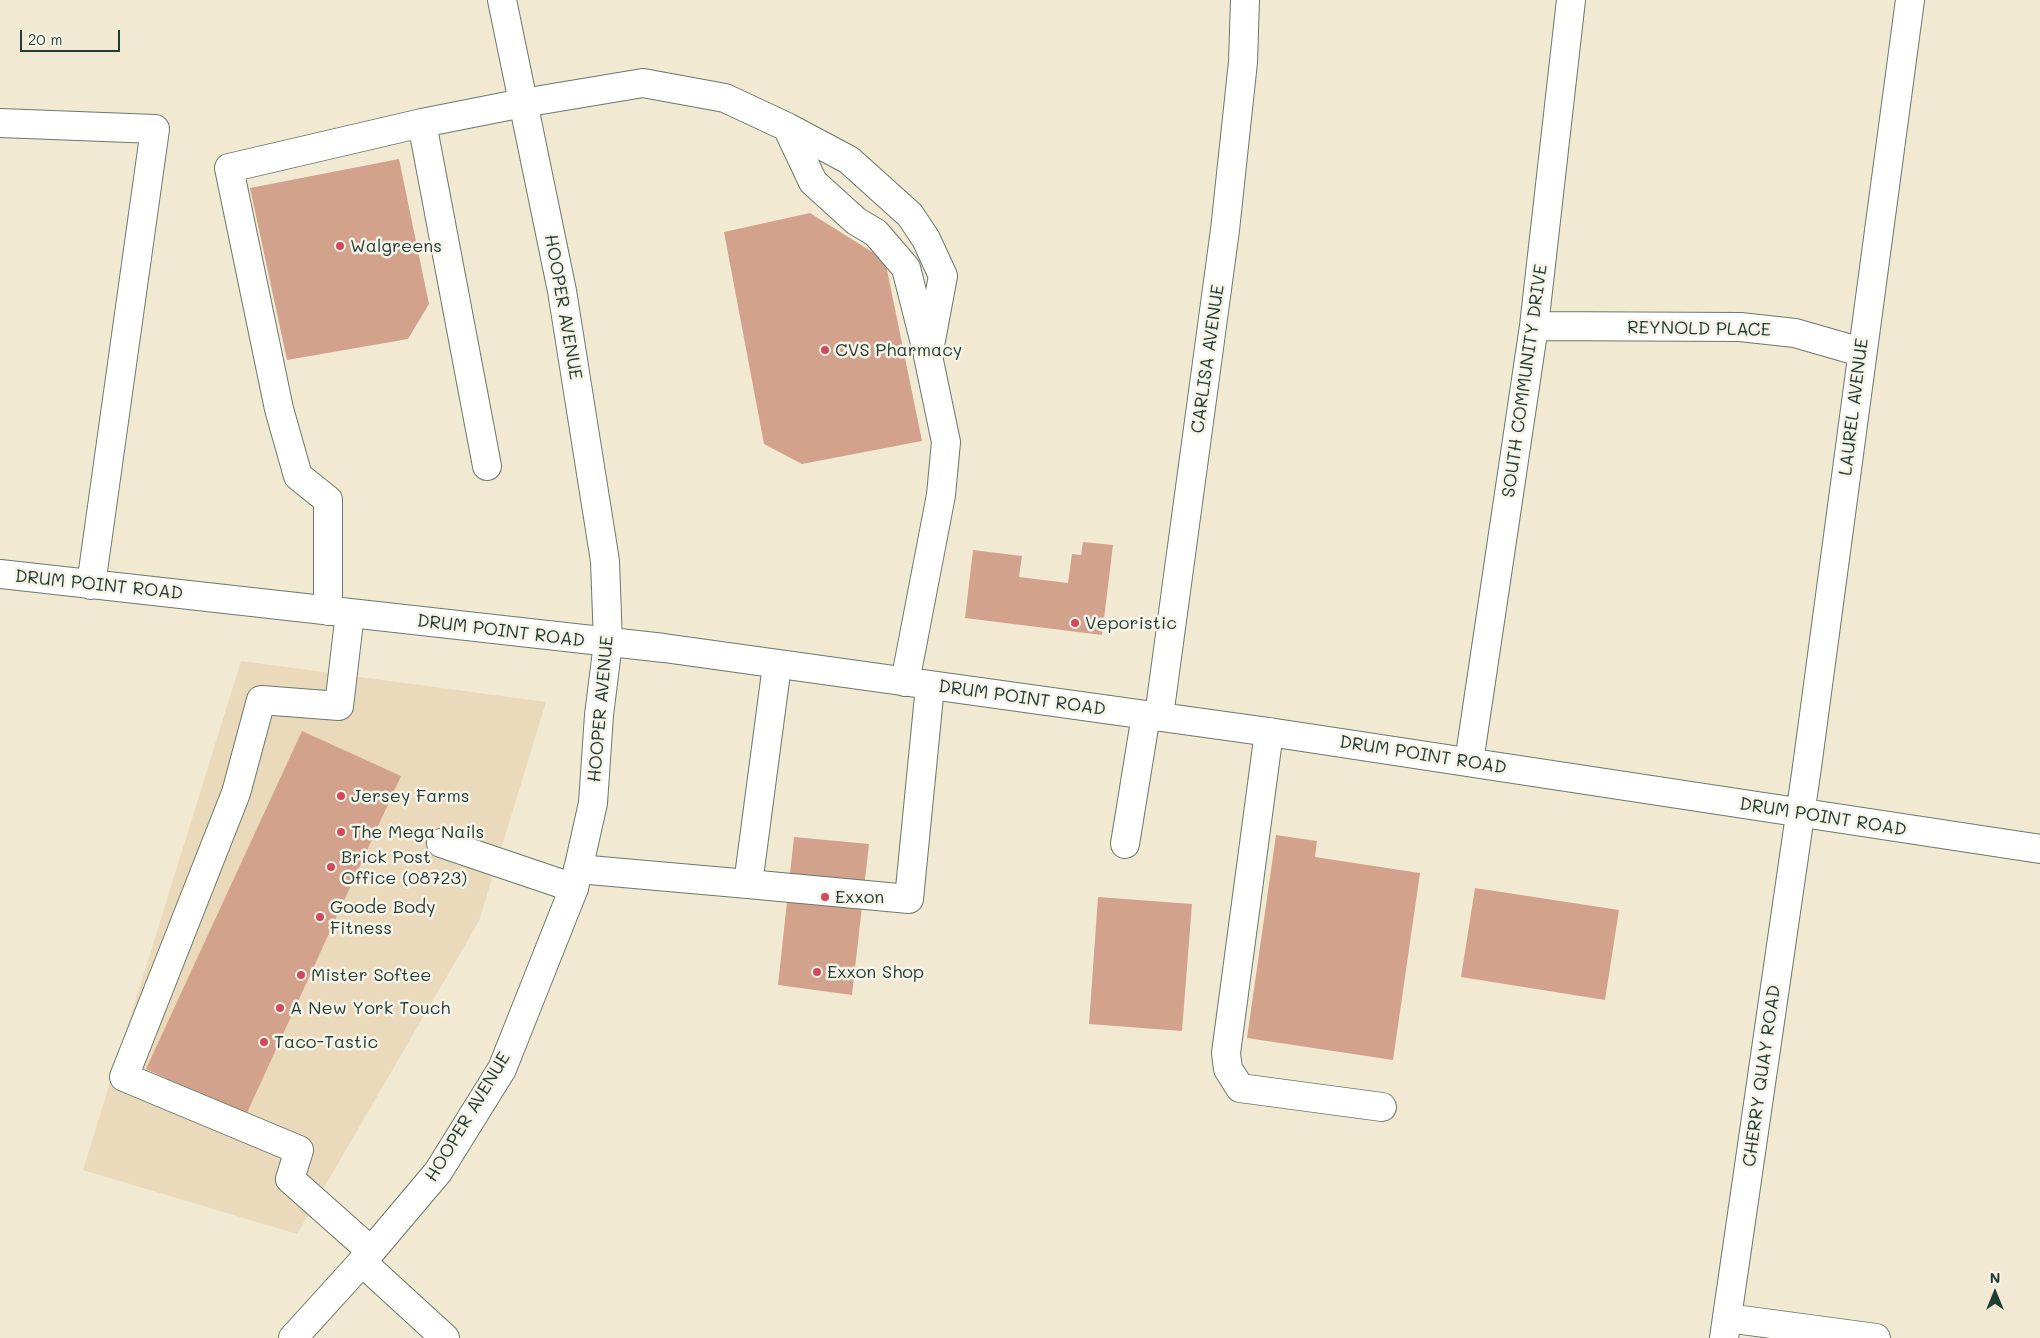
<!DOCTYPE html>
<html>
<head>
<meta charset="utf-8">
<style>
	body { margin:0 }
	#map { position:relative; width:2040px; height:1338px; overflow:hidden; background:#f2e9d2; font-family:Mali,sans-serif }
	canvas { display:block }
	.north { position:absolute; left:1970px; top:1268px; width:50px; height:50px; -webkit-text-stroke:4px #f7f3e8; paint-order:stroke; rotate:0deg; font-size:14px; font-weight:700; line-height:20px; text-align:center; color:#1f3d34 }
	.north::after { content:''; display:block; margin:auto; width:18px; height:22px; background:#1f3d34; clip-path:polygon(50% 0,100% 100%,50% 72%,0 100%) }
	.scale { position:absolute; left:20px; top:30px; width:100px; height:22px; box-sizing:border-box; border:2px solid #1f3d34; border-top:0; padding-left:6px; font-size:15px; line-height:18px; white-space:nowrap; color:#1f3d34; -webkit-text-stroke:4px #f7f3e8; paint-order:stroke }
</style>
</head>
<body>
<div id="map">
<canvas width="2040" height="1338"></canvas>
<div class="north">N</div>
<div class="scale">20 m</div>
</div>
<script>
const g = document.querySelector('canvas').getContext('2d');
g.lineJoin = 'round';
function fillPath(path, color) { g.fillStyle = color; g.fill(path, 'evenodd'); }
const poly = rows => new Path2D(rows.map(r => 'M' + r).join(''));
function stroke(path, color, width, dash) { g.strokeStyle = color; g.lineWidth = width; g.lineCap = dash ? 'butt' : 'round'; g.setLineDash(dash || []); g.stroke(path); }
function drawText(font, color, halo, rows, align = 'center') {
  g.font = font + ' Mali,sans-serif'; g.lineWidth = 5; g.setLineDash([]); g.textBaseline = 'middle'; g.strokeStyle = halo; g.fillStyle = color; for (const [text, x, y, turn = 0] of rows) {
    g.save(); g.translate(x, y); g.rotate((+turn || 0) * Math.PI / 180); g.textAlign = isNaN(turn) ? turn : align; if (halo) g.strokeText(text, 0, 0); g.fillText(text, 0, 0); g.restore();
  }
}
const built = poly([
	[241,661,546,702,479,921,297,1234,83,1170]
]);
const building = poly([
	[399,159,429,304,408,339,287,360,250,188],
	[810,213,885,260,922,441,802,464,764,444,724,232],
	[1083,542,1113,545,1102,635,965,618,973,550,1022,556,1019,577,1068,583,1072,554,1081,555],
	[302,731,401,776,246,1115,146,1069],
	[1276,835,1317,841,1315,857,1420,873,1393,1060,1247,1038],
	[794,837,869,844,852,995,778,985],
	[1475,888,1619,910,1605,1000,1461,977],
	[1098,897,1192,904,1182,1031,1089,1024]
]);
const minor = poly([
	[0,123,155,129,91,585],
	[787,127,813,182,856,221,876,233,906,268,926,347],
	[1534,326,1740,327,1795,333,1861,352],
	[487,466,422,123,523,103,643,83,725,98,787,127,849,160,910,215,926,239,943,276,928,356,946,442,941,495,905,682],
	[0,574,664,648,1269,732,2040,849],
	[328,611,328,500,298,476,279,409,229,168,422,123],
	[350,613,339,706,261,700,236,793,124,1077,299,1150,290,1179,371,1251],
	[777,665,748,884,909,899,930,686],
	[1159,716,1225,230,1243,62,1245,0],
	[1269,732,1226,1053,1228,1069,1240,1088,1382,1107],
	[1469,762,1534,326,1571,0],
	[441,843,574,888],
	[1125,844,1146,715],
	[578,869,748,884],
	[362,1262,445,1338],
	[1727,1318,1876,1338],
	[1724,1338,1807,767,1910,0]
]);
const major = poly([
	[293,1338,362,1262,438,1172,502,1069,574,888,593,803,599,715,608,643,605,561,562,291,502,0]
]);
const markers = [
	[340,246,5,"#d1495b"],
	[825,350,5,"#d1495b"],
	[1075,623,5,"#d1495b"],
	[341,796,5,"#d1495b"],
	[341,832,5,"#d1495b"],
	[331,867,5,"#d1495b"],
	[825,897,5,"#d1495b"],
	[320,917,5,"#d1495b"],
	[817,972,5,"#d1495b"],
	[301,975,5,"#d1495b"],
	[280,1008,5,"#d1495b"],
	[264,1042,5,"#d1495b"]
];
const poiNames = [
	["Walgreens",350,246],
	["CVS Pharmacy",835,350],
	["Veporistic",1085,623],
	["Jersey Farms",351,796],
	["The Mega Nails",351,832],
	["Brick Post",341,857],
	["Office (08723)",341,878],
	["Exxon",835,897],
	["Goode Body",330,907],
	["Fitness",330,928],
	["Exxon Shop",827,972],
	["Mister Softee",311,975],
	["A New York Touch",290,1008],
	["Taco-Tastic",274,1042]
];
const streetNames = [
	["HOOPER AVENUE",563,307,80],
	["REYNOLD PLACE",1699,329,1],
	["CARLISA AVENUE",1208,359,-82],
	["SOUTH COMMUNITY DRIVE",1525,381,-82],
	["LAUREL AVENUE",1854,407,-83],
	["DRUM POINT ROAD",99,585,6],
	["DRUM POINT ROAD",501,631,7],
	["DRUM POINT ROAD",1022,698,8],
	["HOOPER AVENUE",601,709,-85],
	["DRUM POINT ROAD",1423,755,9],
	["DRUM POINT ROAD",1823,817,9],
	["CHERRY QUAY ROAD",1762,1076,-82],
	["HOOPER AVENUE",468,1117,-59]
];
fillPath(built, '#ead9ba');
fillPath(building, '#d3a28d');
stroke(minor, '#69796b', 30);
stroke(major, '#69796b', 30);
stroke(minor, '#fff', 28);
stroke(major, '#fff', 28);
for (const [x, y, r, color] of markers) { const dot = new Path2D(); dot.arc(x, y, r, 0, 2 * Math.PI); g.fillStyle = color; g.fill(dot); stroke(dot, '#f7f3e8', 2); }
drawText('18px', '#1f3d34', '#f7f3e8', poiNames, 'left');
drawText('18px', '#1f3d34', '#f7f3e8', streetNames);
</script>
</body>
</html>
